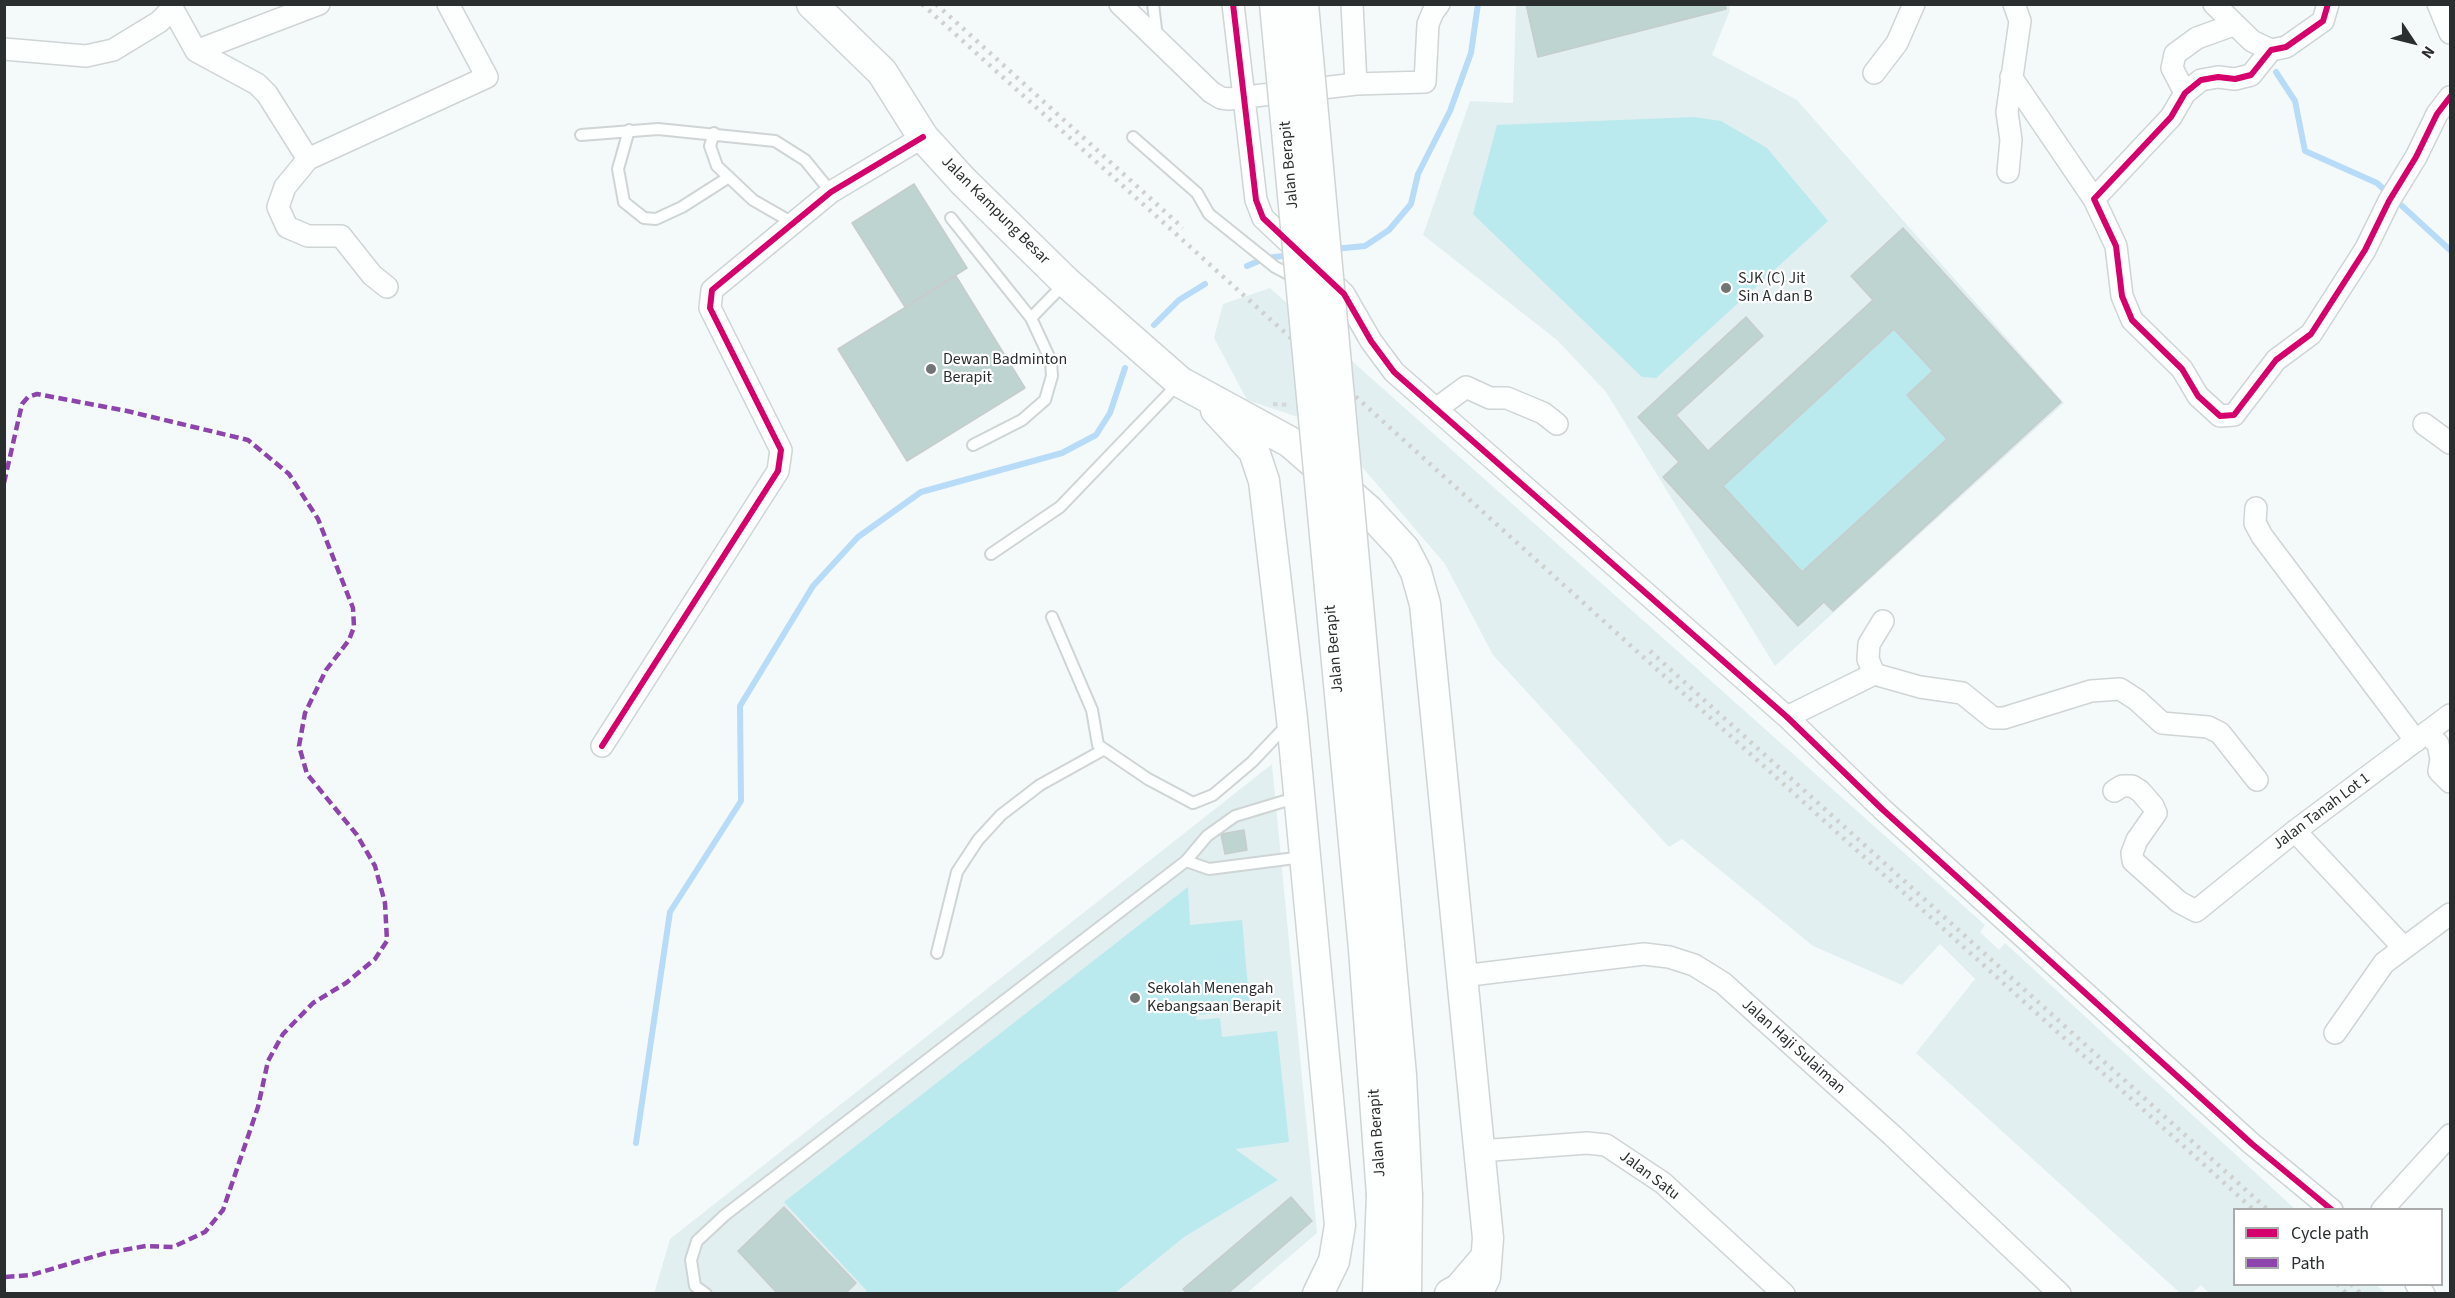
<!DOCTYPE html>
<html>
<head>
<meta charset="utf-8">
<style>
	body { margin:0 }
	#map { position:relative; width:2455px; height:1298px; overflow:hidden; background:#f4fafa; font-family:"Source Sans 3",sans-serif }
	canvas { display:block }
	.frame { position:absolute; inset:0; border:6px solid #2a2e2f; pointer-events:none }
	.legend { position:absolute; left:2233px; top:1208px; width:210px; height:78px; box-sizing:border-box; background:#fff; border:2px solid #aaabac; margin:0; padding:8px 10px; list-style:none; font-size:18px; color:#2a2e2f }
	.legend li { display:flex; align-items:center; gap:12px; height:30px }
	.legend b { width:30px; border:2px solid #aaabac }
	.north { position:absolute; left:2383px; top:12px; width:60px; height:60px; -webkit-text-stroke:4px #fff; paint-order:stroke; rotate:125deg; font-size:16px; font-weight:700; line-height:24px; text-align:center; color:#2a2e2f }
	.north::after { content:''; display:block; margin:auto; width:21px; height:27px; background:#2a2e2f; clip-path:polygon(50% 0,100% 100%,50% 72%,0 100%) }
</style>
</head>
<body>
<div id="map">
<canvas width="2455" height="1298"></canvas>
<div class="frame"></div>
<ul class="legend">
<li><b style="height:8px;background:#d6006c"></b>Cycle path</li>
<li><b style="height:8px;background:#8e44ad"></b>Path</li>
</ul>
<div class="north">N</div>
</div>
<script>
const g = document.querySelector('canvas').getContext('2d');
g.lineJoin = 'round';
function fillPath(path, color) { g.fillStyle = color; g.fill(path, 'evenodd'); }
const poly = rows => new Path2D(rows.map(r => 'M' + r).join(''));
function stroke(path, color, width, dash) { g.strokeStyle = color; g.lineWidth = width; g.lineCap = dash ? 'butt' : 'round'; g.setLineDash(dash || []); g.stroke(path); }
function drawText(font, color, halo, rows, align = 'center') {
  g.font = font + ' "Source Sans 3",sans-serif'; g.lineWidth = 4.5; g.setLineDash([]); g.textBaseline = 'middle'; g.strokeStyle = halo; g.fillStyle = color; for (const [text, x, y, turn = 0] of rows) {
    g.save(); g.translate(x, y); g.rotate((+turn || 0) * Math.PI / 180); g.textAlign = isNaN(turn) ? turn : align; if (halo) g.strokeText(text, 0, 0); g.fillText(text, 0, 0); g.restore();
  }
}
const built = poly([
	[1516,5,1729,5,1730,10,1712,55,1797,100,2064,403,1775,666,1606,392,1557,340,1423,235,1470,101,1513,103],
	[1270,288,1985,925,1980,932,1999,950,2005,943,2295,1209,2234,1210,2234,1284,2376,1285,2386,1293,2210,1294,2201,1285,2192,1293,2180,1293,1916,1053,1975,979,1940,944,1902,985,1813,946,1682,839,1669,847,1493,655,1445,564,1328,427,1247,400,1214,338,1223,304],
	[1272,764,1317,1233,1247,1293,654,1294,670,1239]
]);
const green = poly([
	[1694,117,1721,121,1767,148,1828,221,1656,378,1642,377,1473,214,1497,125],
	[1894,329,1933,371,1908,395,1947,439,1802,572,1723,486],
	[1188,887,1190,925,1242,920,1250,1010,1197,1015,1196,1020,1220,1018,1222,1037,1277,1031,1289,1142,1235,1149,1278,1180,1184,1237,1115,1293,865,1293,867,1291,784,1202]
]);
const stream = poly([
	[2276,72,2295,101,2305,151,2377,183,2450,250],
	[1334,249,1365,246,1389,230,1411,204,1418,174,1450,111,1471,53,1478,4],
	[1247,266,1266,258,1292,255],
	[1154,325,1179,300,1205,284],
	[636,1143,670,912,741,801,740,706,813,586,858,537,921,492,1062,453,1096,435,1110,413,1125,368]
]);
const building = poly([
	[1526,4,1725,4,1726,9,1538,57,1526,4],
	[914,184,967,268,905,307,852,223,914,184],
	[1903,228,2061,402,1833,611,1824,602,1798,626,1663,477,1679,462,1638,417,1746,317,1763,336,1676,415,1708,451,1873,300,1851,276,1903,228],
	[1894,329,1933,371,1907,395,1947,439,1802,572,1723,486,1894,329],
	[956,276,1025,388,907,461,838,349,956,276],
	[1244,830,1247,850,1225,854,1221,834,1244,830],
	[1291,1197,1312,1221,1227,1294,1187,1294,1183,1289,1291,1197],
	[784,1207,856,1283,845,1294,778,1294,738,1251,784,1207]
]);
const path = poly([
	[1273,404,1289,405]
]);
const lane = poly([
	[1153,4,1157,37],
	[629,130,618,169,624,202,644,218,656,219,682,207,729,177],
	[714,133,710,146,717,166,753,200,793,223],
	[581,135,658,129,775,141,805,160,831,192],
	[1133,137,1197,193,1209,214,1275,267,1298,279],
	[951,218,1031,318],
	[973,445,1022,420,1045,400,1052,376,1051,361,1031,318,1066,282],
	[991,554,1060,507,1178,384],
	[1052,617,1092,710,1098,745,1148,779,1193,803,1213,795,1252,762,1288,724],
	[1186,861,1209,869,1303,857],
	[937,953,957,872,978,840,1001,815,1040,785,1103,750],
	[706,1294,695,1286,691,1260,697,1241,725,1215,1186,861,1207,836,1235,816,1298,797]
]);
const street = poly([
	[170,4,196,51,257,84,267,94,308,159],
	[1120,4,1211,92,1221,98,1229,99,1356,84,1425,82,1428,24,1433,12,1439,4],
	[1233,4,1256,200,1263,218,1344,294,1371,341,1394,372,1787,717,1882,809,2252,1144,2332,1210],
	[1352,4,1356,84],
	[2214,4,2252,41,2271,50],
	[2328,4,2323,21,2286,47,2271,50,2251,75,2235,79,2218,77,2201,80,2185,93,2171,117,2094,199,2116,246,2122,296,2132,320,2182,369,2198,396,2220,416,2234,415,2276,360,2311,334,2365,250,2389,201,2416,157,2437,114,2450,97],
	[2438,4,2450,33],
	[4,49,86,56,113,50,159,22,172,9],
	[196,51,319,4],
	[1874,73,1897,43,1914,4],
	[2011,77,2094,199],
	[2185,93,2172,68,2175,54,2197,38,2233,25],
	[2008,172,2011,140,2007,112,2020,21,2014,4],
	[387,287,372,275,341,236,308,236,287,227,278,207,285,187,308,159,487,77,448,4],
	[1436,409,1466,387,1490,398,1507,398,1543,413,1557,424],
	[2424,424,2450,443],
	[2256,508,2255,523,2262,536,2416,741],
	[1874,674,1868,659,1869,644,1883,621],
	[1787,717,1874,674,1920,687,1962,693,1993,718,2004,718,2091,691,2120,689,2137,700,2162,723,2208,727,2220,733,2257,780],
	[2427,733,2438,744,2441,759,2439,771,2450,782],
	[602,746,778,471,781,450,710,308,712,290,831,192,923,137],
	[2114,791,2122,786,2132,786,2140,791,2153,806,2156,813,2137,840,2132,853,2133,861,2179,902,2196,911,2295,831,2450,715],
	[2295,831,2403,947],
	[1462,976,1644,954,1669,957,1694,965,1723,983,1893,1136,2060,1294],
	[2335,1033,2384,963,2450,914],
	[1480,1151,1587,1143,1606,1145,1663,1183,1784,1294],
	[2382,1210,2450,1135],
	[2416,1284,2424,1294]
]);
const secondary = poly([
	[812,4,882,72,923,137,963,181,1066,282,1180,382,1290,442,1368,510,1404,549,1416,572,1425,604,1488,1238,1485,1277,1477,1294],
	[1216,410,1254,451,1264,481,1292,719,1340,1225,1334,1261,1318,1294],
	[1378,1294,1382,1195],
	[1406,1294,1407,1196],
	[1450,1294,1459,1289,1483,1261]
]);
const rail = poly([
	[922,4,2254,1210],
	[936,4,1183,228],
	[1650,651,2268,1210],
	[2337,1284,2347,1294],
	[2351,1284,2361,1294]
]);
const secondaryBridge = poly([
	[1275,4,1364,949,1382,1195],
	[1303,4,1401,1075,1407,1196]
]);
const quiet = poly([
	[4,483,22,404,28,397,37,394,127,411,248,440,289,474,318,519,353,608,354,627,349,640,326,670,305,713,299,746,307,774,357,835,375,866,385,903,387,941,375,959,346,983,313,1003,283,1034,268,1061,258,1107,223,1210,205,1232,173,1247,146,1246,106,1253,31,1275,4,1277]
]);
const cycleway = poly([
	[1233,4,1256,200,1263,218,1344,294,1371,341,1394,372,1787,717,1882,809,2252,1144,2332,1210],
	[2328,4,2323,21,2286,47,2271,50,2251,75,2235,79,2218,77,2201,80,2185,93,2171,117,2094,199,2116,246,2122,296,2132,320,2182,369,2198,396,2220,416,2234,415,2276,360,2311,334,2365,250,2389,201,2416,157,2437,114,2450,97],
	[602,746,778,471,781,450,710,308,712,290,831,192,923,137]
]);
const markers = [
	[1726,288,6,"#717576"],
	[931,369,6,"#717576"],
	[1135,998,6,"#717576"]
];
const streetNames = [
	["Jalan Berapit",1290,165,-95],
	["Jalan Kampung Besar",995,211,45],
	["Jalan Berapit",1335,649,-95],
	["Jalan Tanah Lot 1",2322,812,-37],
	["Jalan Haji Sulaiman",1793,1047,42],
	["Jalan Berapit",1378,1133,-94],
	["Jalan Satu",1649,1176,37]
];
const poiNames = [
	["SJK (C) Jit",1738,279],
	["Sin A dan B",1738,297],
	["Dewan Badminton",943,360],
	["Berapit",943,378],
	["Sekolah Menengah",1147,989],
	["Kebangsaan Berapit",1147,1007]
];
fillPath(built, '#e1eff1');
fillPath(green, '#bae9ee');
stroke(stream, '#b8dbf8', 6);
fillPath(building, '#bed4d1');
stroke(building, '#c7cccc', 1.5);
stroke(lane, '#cfd4d4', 14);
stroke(street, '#cfd4d4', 24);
stroke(secondary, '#cfd4d4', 33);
stroke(path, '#d5d8d8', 4, [4.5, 4.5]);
stroke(lane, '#fdfefe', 10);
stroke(street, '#fdfefe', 21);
stroke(secondary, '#fdfefe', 30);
stroke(rail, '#cfd0d0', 4.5, [3, 6]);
stroke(secondaryBridge, '#cfd4d4', 33, []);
stroke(secondaryBridge, '#fdfefe', 30);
stroke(quiet, '#8e44ad', 4.5, [9, 4.5]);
stroke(cycleway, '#d6006c', 6);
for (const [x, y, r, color] of markers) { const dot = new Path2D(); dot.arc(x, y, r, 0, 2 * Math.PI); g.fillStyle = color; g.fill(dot); stroke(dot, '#fff', 2); }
drawText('16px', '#2a2e2f', '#fff', streetNames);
drawText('16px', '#2a2e2f', '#fff', poiNames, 'left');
</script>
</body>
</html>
